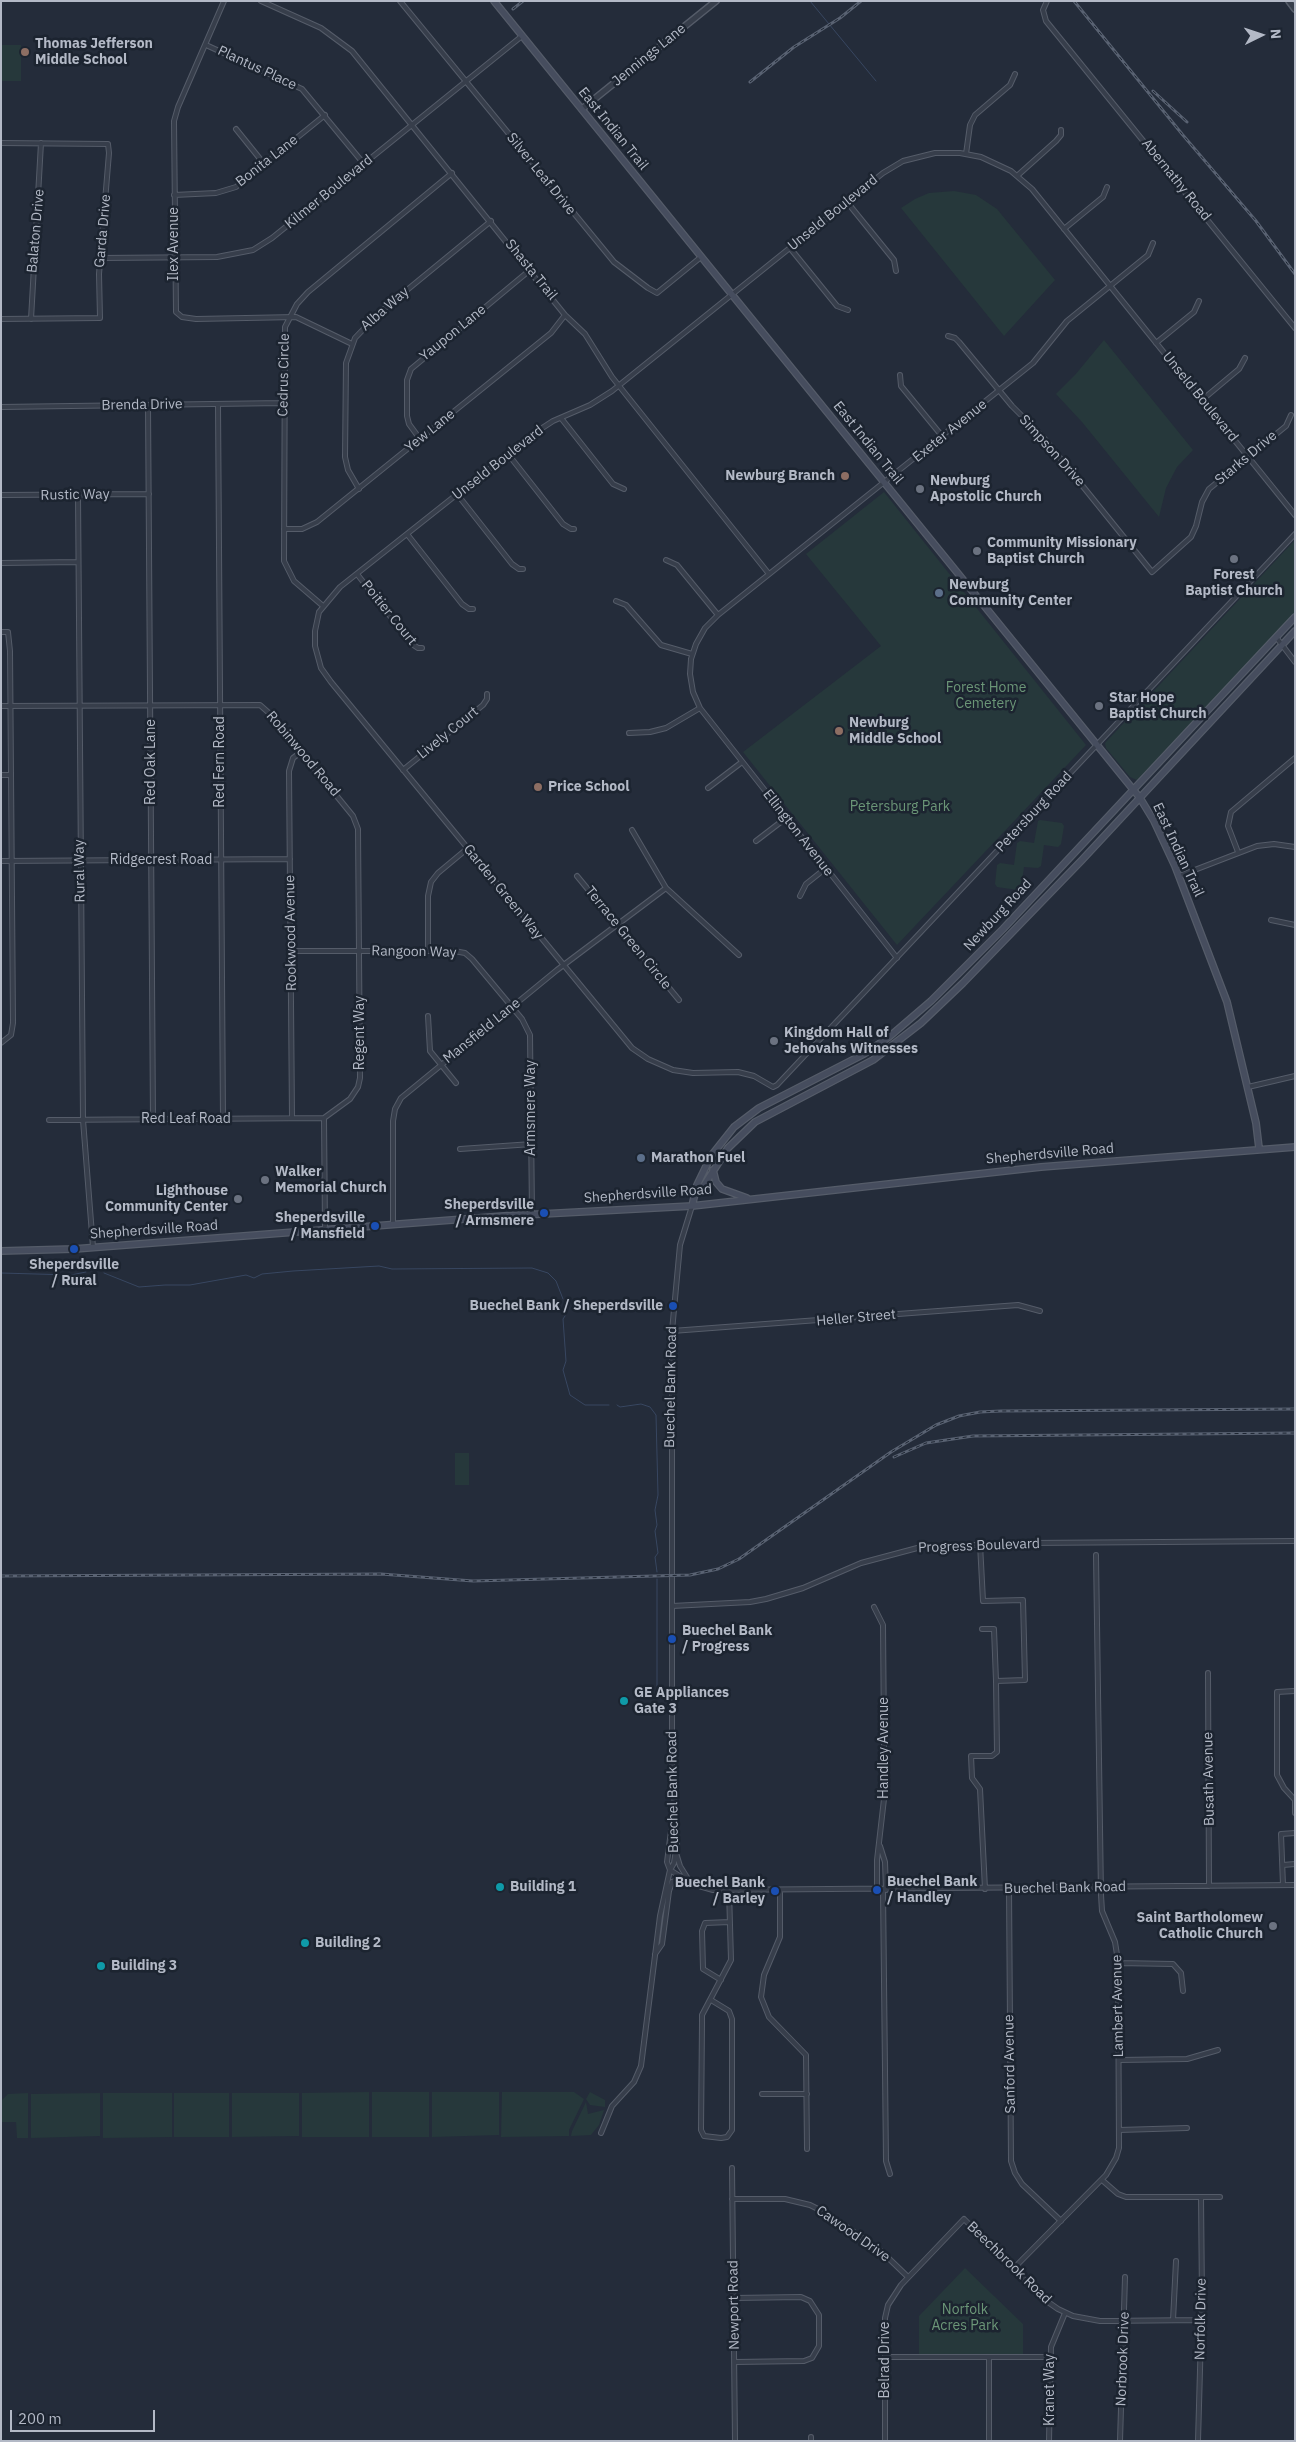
<!DOCTYPE html>
<html>
<head>
<meta charset="utf-8">
<style>
	body { margin:0 }
	#map { position:relative; width:1296px; height:2442px; overflow:hidden; background:#242c3a; font-family:"IBM Plex Sans",sans-serif }
	canvas { display:block }
	.frame { position:absolute; inset:0; border:2px solid #b3b9c6; pointer-events:none }
	.north { position:absolute; left:1236px; top:10px; width:50px; height:50px; -webkit-text-stroke:4px #1c2430; paint-order:stroke; rotate:86deg; font-size:14px; font-weight:700; line-height:20px; text-align:center; color:#b3b9c6 }
	.north::after { content:''; display:block; margin:auto; width:18px; height:22px; background:#b3b9c6; clip-path:polygon(50% 0,100% 100%,50% 72%,0 100%) }
	.scale { position:absolute; left:10px; top:2410px; width:145px; height:22px; box-sizing:border-box; border:2px solid #b3b9c6; border-top:0; padding-left:6px; font-size:15px; line-height:18px; white-space:nowrap; color:#b3b9c6; -webkit-text-stroke:4px #1c2430; paint-order:stroke }
</style>
</head>
<body>
<div id="map">
<canvas width="1296" height="2442"></canvas>
<div class="frame"></div>
<div class="north">N</div>
<div class="scale">200 m</div>
</div>
<script>
const g = document.querySelector('canvas').getContext('2d');
g.lineJoin = 'round';
function fillPath(path, color) { g.fillStyle = color; g.fill(path, 'evenodd'); }
const poly = rows => new Path2D(rows.map(r => 'M' + r).join(''));
function stroke(path, color, width, dash) { g.strokeStyle = color; g.lineWidth = width; g.lineCap = dash ? 'butt' : 'round'; g.setLineDash(dash || []); g.stroke(path); }
function drawText(font, color, halo, rows, align = 'center') {
  g.font = font + ' "IBM Plex Sans",sans-serif'; g.lineWidth = 5; g.setLineDash([]); g.textBaseline = 'middle'; g.strokeStyle = halo; g.fillStyle = color; for (const [text, x, y, turn = 0] of rows) {
    g.save(); g.translate(x, y); g.rotate((+turn || 0) * Math.PI / 180); g.textAlign = isNaN(turn) ? turn : align; if (halo) g.strokeText(text, 0, 0); g.fillText(text, 0, 0); g.restore();
  }
}
const green = poly([
	[1,45,21,45,21,81,1,81],
	[954,191,976,195,997,209,1055,280,1004,336,901,208,915,199,929,193],
	[1104,340,1193,450,1177,467,1166,488,1159,517,1082,422,1056,394,1075,375],
	[884,492,1086,745,897,945,743,752,881,646,806,554],
	[1295,540,1295,613,1141,776,1137,780,1130,777,1106,748,1105,743],
	[1040,820,1062,823,1064,826,1061,844,1058,847,1044,845,1041,866,1038,868,1024,867,1021,888,1018,890,997,887,995,884,997,865,1000,863,1014,865,1017,843,1020,841,1034,843,1038,821],
	[455,1453,469,1453,469,1485,455,1485],
	[369,2092,369,2137,302,2137,302,2093],
	[372,2092,429,2092,429,2137,372,2137],
	[432,2092,499,2092,499,2135,432,2137],
	[502,2092,574,2092,584,2099,569,2130,569,2136,501,2137],
	[590,2092,605,2100,605,2107,590,2105,586,2099],
	[28,2093,28,2138,17,2138,16,2122,1,2122,1,2101,8,2094],
	[100,2093,100,2136,31,2138,31,2094],
	[103,2093,172,2093,172,2137,103,2138],
	[174,2093,229,2093,229,2137,174,2137],
	[232,2093,299,2093,299,2136,232,2137],
	[586,2102,588,2114,604,2110,599,2125,591,2135,571,2136,572,2131],
	[965,2268,1023,2324,1023,2354,919,2354,919,2316]
]);
const stream = poly([
	[810,1,876,81],
	[1,1273,71,1275,86,1272],
	[104,1273,139,1287,165,1285,190,1285,246,1275,254,1278,262,1274,293,1271,379,1266,392,1269,532,1268,548,1273,556,1281,563,1299],
	[565,1316,563,1319,566,1361,563,1370,570,1395,585,1405,609,1405],
	[617,1405,620,1407,641,1404,650,1407,656,1415,658,1495,655,1510,657,1525,655,1531,658,1553,655,1557,657,1572],
	[657,1579,657,1686]
]);
const minor = poly([
	[224,1,178,107,174,121,176,312,182,317,196,319,296,317,352,344],
	[261,1,321,28,352,51,565,315,585,334,612,377,769,574],
	[400,1,614,262,648,288,657,293,701,257],
	[1047,1,1043,10,1046,21,1295,328],
	[206,45,302,89,364,164],
	[236,129,265,165],
	[1,143,108,144,109,153,99,274,100,318,1,319],
	[966,154,970,125,975,115,1010,85,1015,74],
	[1017,176,1056,141,1061,135,1061,130],
	[174,195,216,193,236,187,325,115],
	[847,202,894,260,896,271],
	[1064,229,1103,197,1107,187],
	[790,248,837,306,848,310],
	[100,258,217,257,253,250,272,238,522,36],
	[31,319,41,143],
	[948,336,955,338,959,342,1012,406,1043,437,1152,572,1191,537,1196,526,1202,502,1209,489,1286,426,1291,415],
	[1156,343,1194,312,1199,301],
	[900,375,901,386,942,436],
	[1202,400,1239,369,1245,358],
	[218,404,223,1119],
	[148,405,153,1119],
	[1,407,283,403],
	[561,418,613,484,624,489],
	[420,439,409,424,407,416,407,380,411,369,530,270],
	[508,454,563,524,571,529,574,529],
	[359,489,348,470,345,457,346,363,355,338,379,313,491,221],
	[457,494,512,564,519,569,523,569],
	[1,495,149,494],
	[78,495,83,1120,93,1247],
	[1295,515,1032,189,1011,171,981,157,960,153,935,153,903,161,883,173,612,391,590,405,553,421,533,434,340,587,319,612,315,631,315,646,321,668,331,682,632,1048,648,1059,673,1070,693,1073,738,1072,754,1076,773,1087,777,1085,1295,534],
	[284,529,302,529,317,522,551,333,565,315],
	[407,534,462,604,469,609,473,609],
	[666,560,677,565,718,615],
	[1,563,78,562],
	[357,574,412,644,418,648,422,648],
	[616,601,626,605,661,645,692,654],
	[323,606,294,581,284,561,285,327,297,304,308,292,452,173],
	[1,632,8,632,10,651,13,1023,11,1035,1,1043],
	[1276,637,1295,662],
	[1,706,260,705,269,713,353,816,358,829,360,1078,358,1087,350,1099,324,1118,49,1120],
	[629,733,650,732,666,728,700,708],
	[403,770,483,705,487,699,487,694],
	[1,775,11,775],
	[708,788,742,762],
	[632,830,666,888,739,955],
	[756,841,786,818],
	[1238,852,1228,826,1231,812,1295,758],
	[1,861,290,859],
	[577,876,679,1000],
	[1179,876,1257,846,1274,844,1295,847],
	[800,896,806,884,826,868],
	[1271,920,1295,925],
	[291,951,454,951,465,953,472,959,522,1019,530,1035,532,1214],
	[428,951,428,896,431,882,438,873,468,848],
	[897,958,700,708,693,692,690,674,691,659,696,644,705,628,718,615,1033,363,1067,321,1148,255,1153,243],
	[428,1016,430,1051,456,1083],
	[1248,1087,1295,1076],
	[292,1118,289,771,293,758,301,752],
	[324,1118,325,1230],
	[460,1149,532,1144],
	[393,1224,393,1121,395,1109,401,1098,557,970,666,888],
	[672,1331,1018,1305,1040,1311],
	[980,1544,983,1601,1023,1600,1025,1680,996,1681,997,1752,992,1756,971,1756,972,1778,980,1789,985,1889],
	[672,1606,750,1602,766,1599,803,1588,861,1563,921,1547,1028,1543,1295,1541],
	[874,1607,883,1625,884,1739,884,1799,877,1860,877,1890],
	[982,1629,994,1629,996,1681],
	[1208,1673,1209,1886],
	[1295,1691,1277,1692,1277,1775,1284,1788,1295,1800,1295,1813],
	[880,1846,885,1862,886,1890],
	[676,1853,680,1866,690,1882],
	[1283,1865,1295,1864],
	[670,1870,674,1863,677,1843,672,1762,672,1331,680,1245,692,1206],
	[670,1870,692,1884,713,1890,1295,1885],
	[1283,1885,1281,1834,1295,1833],
	[1009,1888,1011,2161,1015,2173,1022,2184,1061,2221],
	[883,1890,886,2161,890,2174],
	[780,1891,780,1937,764,1975,761,1997,769,2017,806,2055,807,2149],
	[655,1954,662,1944,669,1891,672,1882,683,1878],
	[1118,1963,1173,1964,1181,1973,1183,1991],
	[721,1980,703,1969,702,1931,705,1923,730,1922],
	[711,2000,729,2011,732,2019,732,2130,727,2137,721,2138,704,2136,701,2130,702,2022,702,2015,731,1960,729,1890],
	[1119,2060,1187,2059,1218,2050],
	[762,2094,807,2094],
	[1119,2130,1187,2128],
	[601,2133,612,2106,634,2082,641,2066,660,1916,670,1870,667,1862,671,1831,674,1826],
	[732,2168,735,2441],
	[1102,2180,1118,2194,1126,2197,1220,2197],
	[732,2199,785,2199,810,2205,828,2214,881,2251,908,2277],
	[1013,2269,1106,2175,1116,2158,1119,2148,1118,1961,1115,1942,1102,1911,1101,1895,1096,1555],
	[734,2298,801,2297,810,2301,819,2315,819,2346,812,2358,804,2361,735,2362],
	[1173,2320,1176,2261],
	[885,2357,1050,2357],
	[811,2437,811,2441],
	[885,2441,885,2318,888,2305,901,2285,964,2219,1045,2300,1058,2309,1073,2316,1100,2321,1202,2320],
	[989,2441,989,2357],
	[1049,2441,1051,2347,1065,2313],
	[1120,2441,1125,2277],
	[1198,2441,1202,2299,1201,2197]
]);
const tertiary = poly([
	[1289,1,1295,9],
	[582,109,716,1]
]);
const secondary = poly([
	[494,1,1140,798,1154,821,1175,866,1227,1002,1256,1123,1259,1148],
	[713,1170,716,1182,722,1189,747,1198],
	[697,1191,703,1187,728,1148,755,1122,873,1060,921,1023,963,983,1082,860,1295,631],
	[692,1206,697,1185,711,1156,734,1127,759,1108,864,1054,889,1037,931,1001,1003,929,1295,617],
	[1,1251,74,1249,504,1216,692,1206,1041,1167,1295,1147]
]);
const rail = poly([
	[1074,1,1182,134,1256,221,1295,274],
	[513,9,523,1],
	[750,82,794,47,840,18,861,1],
	[1153,91,1187,122],
	[894,1457,926,1443,973,1436,1295,1433],
	[1,1576,381,1574,473,1581,690,1575,718,1569,739,1559,891,1452,936,1425,959,1416,980,1412,1001,1411,1295,1409]
]);
const markers = [
	[25,52,5,"#8d6e63"],
	[845,476,5,"#8d6e63"],
	[920,489,5,"#6b7280"],
	[977,551,5,"#6b7280"],
	[1234,559,5,"#6b7280"],
	[939,593,5,"#5c6f8a"],
	[1099,706,5,"#6b7280"],
	[839,731,5,"#8d6e63"],
	[538,787,5,"#8d6e63"],
	[774,1041,5,"#6b7280"],
	[641,1158,5,"#5c6f8a"],
	[265,1180,5,"#6b7280"],
	[238,1199,5,"#6b7280"],
	[544,1213,5,"#1a4fb4"],
	[375,1226,5,"#1a4fb4"],
	[74,1249,5,"#1a4fb4"],
	[673,1306,5,"#1a4fb4"],
	[672,1639,5,"#1a4fb4"],
	[624,1701,5,"#0f9aa8"],
	[500,1887,5,"#0f9aa8"],
	[877,1890,5,"#1a4fb4"],
	[775,1891,5,"#1a4fb4"],
	[1273,1926,5,"#6b7280"],
	[305,1943,5,"#0f9aa8"],
	[101,1966,5,"#0f9aa8"]
];
const poiNames = [
	["Thomas Jefferson",35,44],
	["Middle School",35,60],
	["Newburg Branch",835,476,"right"],
	["Newburg",930,481],
	["Apostolic Church",930,497],
	["Community Missionary",987,543],
	["Baptist Church",987,559],
	["Forest",1234,575,"center"],
	["Baptist Church",1234,591,"center"],
	["Newburg",949,585],
	["Community Center",949,601],
	["Star Hope",1109,698],
	["Baptist Church",1109,714],
	["Newburg",849,723],
	["Middle School",849,739],
	["Price School",548,787],
	["Kingdom Hall of",784,1033],
	["Jehovahs Witnesses",784,1049],
	["Marathon Fuel",651,1158],
	["Walker",275,1172],
	["Memorial Church",275,1188],
	["Lighthouse",228,1191,"right"],
	["Community Center",228,1207,"right"],
	["Sheperdsville",534,1205,"right"],
	["/ Armsmere",534,1221,"right"],
	["Sheperdsville",365,1218,"right"],
	["/ Mansfield",365,1234,"right"],
	["Sheperdsville",74,1265,"center"],
	["/ Rural",74,1281,"center"],
	["Buechel Bank / Sheperdsville",663,1306,"right"],
	["Buechel Bank",682,1631],
	["/ Progress",682,1647],
	["GE Appliances",634,1693],
	["Gate 3",634,1709],
	["Buechel Bank",887,1882],
	["/ Handley",887,1898],
	["Buechel Bank",765,1883,"right"],
	["/ Barley",765,1899,"right"],
	["Building 1",510,1887],
	["Saint Bartholomew",1263,1918,"right"],
	["Catholic Church",1263,1934,"right"],
	["Building 2",315,1943],
	["Building 3",111,1966]
];
const streetNames = [
	["Jennings Lane",649,55,-39],
	["Plantus Place",257,68,25],
	["East Indian Trail",613,129,51],
	["Bonita Lane",267,161,-38],
	["Silver Leaf Drive",541,174,51],
	["Abernathy Road",1176,180,51],
	["Kilmer Boulevard",329,192,-39],
	["Unseld Boulevard",833,213,-39],
	["Balaton Drive",36,231,-85],
	["Garda Drive",103,231,-85],
	["Ilex Avenue",174,244,-90],
	["Shasta Trail",531,270,51],
	["Alba Way",385,309,-41],
	["Yaupon Lane",453,333,-39],
	["Cedrus Circle",284,375,-89],
	["Unseld Boulevard",1200,397,51],
	["Brenda Drive",142,405,-1],
	["Yew Lane",430,431,-39],
	["Exeter Avenue",950,431,-39],
	["East Indian Trail",868,443,51],
	["Simpson Drive",1052,451,48],
	["Starks Drive",1246,458,-40],
	["Unseld Boulevard",498,463,-38],
	["Rustic Way",75,495,-1],
	["Poitier Court",389,613,51],
	["Lively Court",448,733,-39],
	["Robinwood Road",303,754,50],
	["Red Oak Lane",151,762,-90],
	["Red Fern Road",220,762,-90],
	["Petersburg Road",1034,812,-47],
	["Ellington Avenue",798,833,52],
	["East Indian Trail",1178,850,65],
	["Ridgecrest Road",161,860],
	["Rural Way",80,871,-91],
	["Garden Green Way",503,892,51],
	["Newburg Road",998,915,-47],
	["Rookwood Avenue",291,933,-91],
	["Terrace Green Circle",628,938,51],
	["Rangoon Way",414,952,1],
	["Mansfield Lane",482,1031,-39],
	["Regent Way",360,1033,-90],
	["Armsmere Way",531,1108,-90],
	["Red Leaf Road",186,1119],
	["Shepherdsville Road",1050,1154,-5],
	["Shepherdsville Road",648,1194,-4],
	["Shepherdsville Road",154,1230,-4],
	["Heller Street",856,1318,-5],
	["Buechel Bank Road",671,1387,-89],
	["Progress Boulevard",979,1546,-2],
	["Handley Avenue",884,1748,-90],
	["Busath Avenue",1209,1779,-91],
	["Buechel Bank Road",673,1792,-91],
	["Buechel Bank Road",1065,1888,-1],
	["Lambert Avenue",1118,2006,-91],
	["Sanford Avenue",1010,2064,-91],
	["Cawood Drive",853,2234,35],
	["Beechbrook Road",1009,2263,44],
	["Newport Road",734,2305,-91],
	["Norfolk Drive",1201,2319,-89],
	["Norbrook Drive",1123,2359,-88],
	["Belrad Drive",885,2360,-90],
	["Kranet Way",1050,2390,-90]
];
const parkNames = [
	["Forest Home",986,688],
	["Cemetery",986,704],
	["Petersburg Park",900,807],
	["Norfolk",965,2310],
	["Acres Park",965,2326]
];
fillPath(green, '#26383b');
stroke(stream, '#384761', 1);
stroke(minor, '#555c69', 6);
stroke(tertiary, '#555c69', 8);
stroke(secondary, '#555c69', 8);
stroke(minor, '#373e4b', 4);
stroke(tertiary, '#373e4b', 5);
stroke(secondary, '#464d5e', 5.5);
stroke(rail, '#596272', 3);
stroke(rail, '#1c2430', 1, [4]);
for (const [x, y, r, color] of markers) { const dot = new Path2D(); dot.arc(x, y, r, 0, 2 * Math.PI); g.fillStyle = color; g.fill(dot); stroke(dot, '#1c2430', 2); }
drawText('bold 14px', '#b3b9c6', '#1c2430', poiNames, 'left');
drawText('14px', '#b3b9c6', '#1c2430', streetNames);
drawText('14px', '#6b9677', '#1c2430', parkNames);
</script>
</body>
</html>
